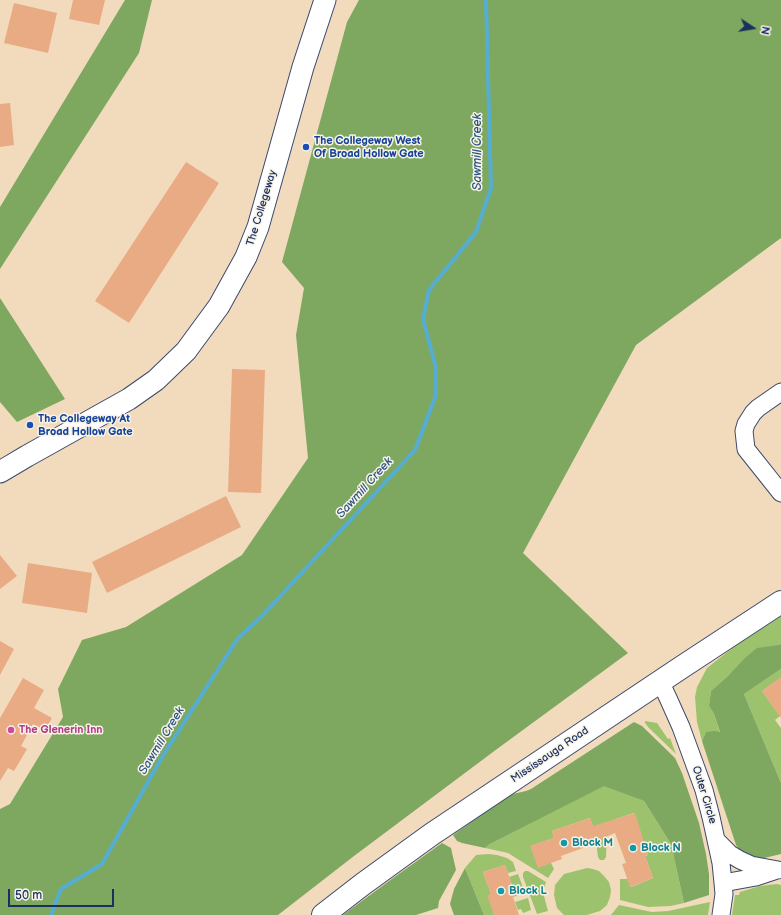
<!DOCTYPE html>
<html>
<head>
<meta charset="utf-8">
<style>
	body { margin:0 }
	#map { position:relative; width:781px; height:915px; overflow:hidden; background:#f2dbbc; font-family:"Balsamiq Sans",sans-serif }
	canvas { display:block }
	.north { position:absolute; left:733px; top:8px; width:40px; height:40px; -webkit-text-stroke:3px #f7f3e8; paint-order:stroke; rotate:102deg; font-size:11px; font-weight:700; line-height:16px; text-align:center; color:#1b2f5e }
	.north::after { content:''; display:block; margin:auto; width:14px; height:18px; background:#1b2f5e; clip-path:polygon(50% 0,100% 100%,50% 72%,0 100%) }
	.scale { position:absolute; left:8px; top:889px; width:106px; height:18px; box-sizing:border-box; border:2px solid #1b2f5e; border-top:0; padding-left:5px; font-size:12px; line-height:14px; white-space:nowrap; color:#1b2f5e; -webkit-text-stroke:3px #f7f3e8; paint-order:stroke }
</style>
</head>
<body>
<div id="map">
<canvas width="781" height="915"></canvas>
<div class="north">N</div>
<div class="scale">50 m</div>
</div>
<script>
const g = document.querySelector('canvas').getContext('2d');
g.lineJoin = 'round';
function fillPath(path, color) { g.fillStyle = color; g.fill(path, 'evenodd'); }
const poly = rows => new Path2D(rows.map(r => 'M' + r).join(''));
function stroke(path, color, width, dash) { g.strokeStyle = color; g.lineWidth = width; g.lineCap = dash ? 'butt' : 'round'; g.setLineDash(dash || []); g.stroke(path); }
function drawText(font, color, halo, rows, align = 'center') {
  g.font = font + ' "Balsamiq Sans",sans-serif'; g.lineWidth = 3; g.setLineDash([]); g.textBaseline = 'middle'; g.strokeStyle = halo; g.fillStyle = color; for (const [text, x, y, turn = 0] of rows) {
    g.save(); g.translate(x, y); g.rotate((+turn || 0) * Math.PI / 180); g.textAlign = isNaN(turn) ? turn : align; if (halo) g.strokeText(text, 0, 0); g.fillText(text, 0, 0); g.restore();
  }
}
const green = poly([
	[781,615,781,644,729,675,711,691,709,706,714,714,720,733,706,732,702,741,697,722,695,697,697,687,707,668,740,642],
	[781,669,781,682,779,679,762,691,780,716,775,720,781,728,781,783,744,694],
	[645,721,657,723,668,739,670,738,676,754,649,728,645,723],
	[604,785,644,801,671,844,684,903,671,906,648,907,620,900,620,879,628,879,631,887,653,878,645,856,648,855,634,813,613,820,607,831,606,857,604,860,600,860,598,857,596,841,598,840,590,818,552,831,554,838,531,846,551,863,554,869,548,878,508,853,485,848,490,844],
	[488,854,497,855,507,858,513,862,516,871,508,873,505,865,483,872,491,894,494,915,484,915,465,868,476,855],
	[587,868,593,869,599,871,604,876,609,882,611,890,610,897,607,905,600,911,587,915,564,915,557,908,554,895,555,885,564,874],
	[525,871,528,871,546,882,544,888,544,896,548,911,537,914,523,877,523,873],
	[518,874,525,893,513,897,511,888,513,887,509,877],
	[777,884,781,885,781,915,732,915,735,895,739,895,740,892,760,886],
	[528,898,531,910,523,913,521,909,518,910,515,902],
	[710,902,708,915,611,915,619,905,652,912,668,911]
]);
const forest = poly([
	[125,0,152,0,139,53,0,269,0,207],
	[359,0,781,0,781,238,636,345,523,553,628,653,497,749,354,856,278,915,0,915,0,809,10,804,63,717,58,689,82,640,126,627,242,555,308,458,296,335,304,288,282,262,347,22],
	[0,298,65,399,17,422,0,402],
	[781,644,781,669,744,694,781,783,781,854,756,860,745,857,736,845,702,741,706,732,715,731,720,732,714,714,709,706,711,691,729,675,745,658,757,648,779,645],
	[634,722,642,726,675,758,682,773,699,823,706,854,709,874,709,895,684,903,671,844,644,801,604,786,490,844,485,848,462,843,457,841,453,835,506,797,513,794,526,791,531,789],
	[442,843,451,848,456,870,439,901,438,908,416,915,343,915,389,881],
	[465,868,484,915,454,915,450,904,454,889]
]);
const stream = poly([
	[51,915,61,889,102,864,162,757,238,638,261,617,415,450,436,395,436,368,423,319,429,290,476,232,491,188,486,0]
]);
const building = poly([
	[73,0,105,0,99,25,69,19],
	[14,3,57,13,48,53,4,43],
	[10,103,14,145,0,147,0,104],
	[186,162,219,183,129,323,95,301],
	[232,369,265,370,261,493,228,492],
	[226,496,241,527,107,593,92,562],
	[0,555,17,576,0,589],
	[28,563,92,573,87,613,22,603],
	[0,641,14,649,0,675],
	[781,677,781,718,762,691],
	[23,678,44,690,34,708,52,718,45,730,33,724,21,746,27,749,14,771,8,768,0,781,0,718],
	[635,813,648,855,645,856,653,878,630,887,622,864,626,863,615,833,596,841,582,846,583,848,561,856,562,859,538,868,530,846,554,838,552,831,590,818,593,826],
	[505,865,513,887,510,888,519,915,494,915,487,895,491,894,483,872]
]);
const minor = poly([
	[781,392,758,408,753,413,746,424,744,431,746,449,781,493],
	[660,681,668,698,681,727,704,790,711,817,721,863,723,883,724,894,721,915],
	[716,840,730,854,740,860,751,865,778,870],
	[723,883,756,877,774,871]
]);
const tertiary = poly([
	[0,472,27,456,129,399,156,380,186,351,219,306,246,257,258,227,303,67,325,0]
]);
const secondary = poly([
	[323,915,363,884,432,834,682,667,781,602]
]);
const markers = [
	[306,147,4,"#1a4fb4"],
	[30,425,4,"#1a4fb4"],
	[11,730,4,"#d1479c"],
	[564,843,4,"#0f9aa8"],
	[633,848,4,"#0f9aa8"],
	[501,891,4,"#0f9aa8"]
];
const transitNames = [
	["The Collegeway West",314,141],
	["Of Broad Hollow Gate",314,154],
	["The Collegeway At",38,419],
	["Broad Hollow Gate",38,432]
];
const streetNames = [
	["The Collegeway",262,208,-73],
	["Mississauga Road",550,755,-34],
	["Outer Circle",704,795,73]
];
const hotelNames = [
	["The Glenerin Inn",19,730]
];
const cultureNames = [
	["Block M",572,843],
	["Block N",641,848],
	["Block L",509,891]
];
const waterNames = [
	["Sawmill Creek",478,152,-90],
	["Sawmill Creek",365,488,-48],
	["Sawmill Creek",162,741,-59]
];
fillPath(green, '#9dc26d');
fillPath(forest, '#7ea860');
stroke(stream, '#55aed2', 4);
fillPath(building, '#e9ab84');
stroke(minor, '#3b496c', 19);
stroke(tertiary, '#3b496c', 23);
stroke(secondary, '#3b496c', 24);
stroke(minor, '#fff', 17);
stroke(tertiary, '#fff', 21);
stroke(secondary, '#fff', 22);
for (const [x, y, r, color] of markers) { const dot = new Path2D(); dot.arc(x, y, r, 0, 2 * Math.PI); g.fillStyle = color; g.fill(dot); stroke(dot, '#f7f3e8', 1.5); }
drawText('bold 11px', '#164399', '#f7f3e8', transitNames, 'left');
drawText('11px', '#1b2f5e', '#f7f3e8', streetNames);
drawText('bold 11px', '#b23c85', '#f7f3e8', hotelNames, 'left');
drawText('bold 11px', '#0d838f', '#f7f3e8', cultureNames, 'left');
drawText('italic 12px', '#2c5581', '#f7f3e8', waterNames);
</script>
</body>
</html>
